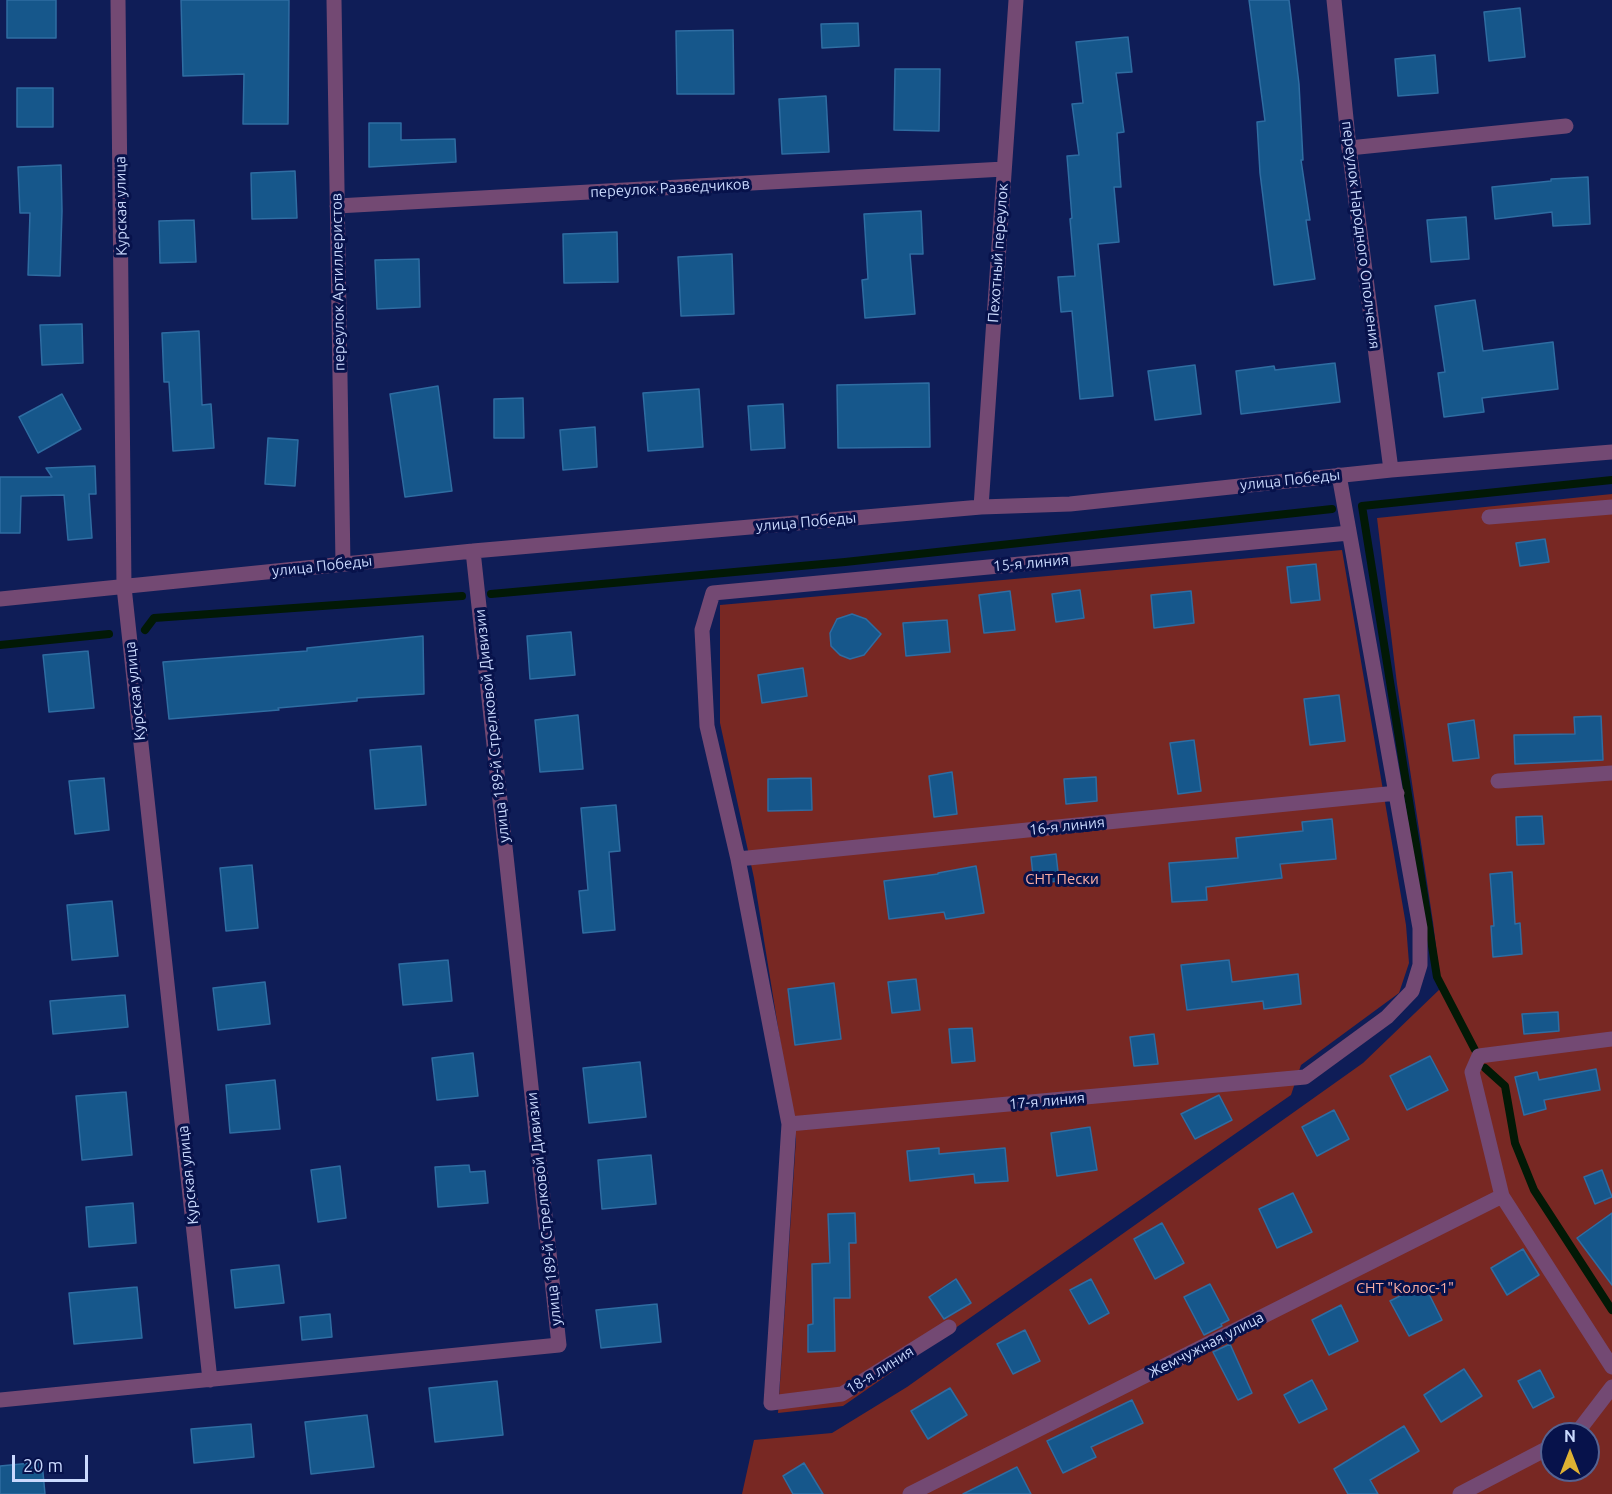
<!DOCTYPE html>
<html>
<head>
<meta charset="utf-8">
<style>
	body { margin:0 }
	#map { position:relative; width:1612px; height:1494px; overflow:hidden; background:#0f1d57; font-family:Ubuntu,sans-serif }
	canvas { display:block }
	.north { position:absolute; left:1540px; top:1422px; width:60px; height:60px; box-sizing:border-box; background:#07124b; border:2px solid #556292; border-radius:50%; rotate:0deg; font-size:16px; font-weight:700; line-height:24px; text-align:center; color:#cad9fd }
	.north::after { content:''; display:block; margin:auto; width:21px; height:27px; background:#deb133; clip-path:polygon(50% 0,100% 100%,50% 72%,0 100%) }
	.scale { position:absolute; left:12px; top:1455px; width:76px; height:27px; box-sizing:border-box; border:3px solid #cad9fd; border-top:0; padding-left:8px; font-size:18px; line-height:21px; white-space:nowrap; color:#cad9fd; -webkit-text-stroke:4px #07124b; paint-order:stroke }
</style>
</head>
<body>
<div id="map">
<canvas width="1612" height="1494"></canvas>
<div class="north">N</div>
<div class="scale">20 m</div>
</div>
<script>
const g = document.querySelector('canvas').getContext('2d');
g.lineJoin = 'round';
function fillPath(path, color) { g.fillStyle = color; g.fill(path, 'evenodd'); }
const poly = rows => new Path2D(rows.map(r => 'M' + r).join(''));
function stroke(path, color, width, dash) { g.strokeStyle = color; g.lineWidth = width; g.lineCap = dash ? 'butt' : 'round'; g.setLineDash(dash || []); g.stroke(path); }
function drawText(font, color, halo, rows, align = 'center') {
  g.font = font + ' Ubuntu,sans-serif'; g.lineWidth = 6; g.setLineDash([]); g.textBaseline = 'middle'; g.strokeStyle = halo; g.fillStyle = color; for (const [text, x, y, turn = 0] of rows) {
    g.save(); g.translate(x, y); g.rotate((+turn || 0) * Math.PI / 180); g.textAlign = isNaN(turn) ? turn : align; if (halo) g.strokeText(text, 0, 0); g.fillText(text, 0, 0); g.restore();
  }
}
const green = poly([
	[1612,494,1612,1494,742,1494,754,1440,832,1433,907,1387,1363,1063,1441,988,1433,922,1397,684,1377,518],
	[1552,1434,1588,1434,1588,1470,1552,1470],
	[1342,550,1406,925,1409,963,1399,993,1301,1065,1291,1095,843,1406,778,1413,796,1139,754,878,720,723,720,605]
]);
const stream = poly([
	[491,594,845,562,1332,509],
	[145,630,154,618,462,596],
	[0,645,109,634],
	[1475,1050,1437,977,1362,506,1612,480],
	[1485,1068,1505,1086,1515,1143,1534,1190,1612,1310]
]);
const building = poly([
	[7,0,56,0,56,38,7,38,7,0],
	[181,0,289,0,288,124,243,124,244,74,183,76,181,0],
	[1249,0,1289,0,1299,84,1303,160,1301,160,1310,220,1306,220,1315,279,1274,285,1260,173,1257,122,1265,121,1249,0],
	[1520,8,1525,57,1489,61,1484,12,1520,8],
	[858,23,859,46,822,48,821,24,858,23],
	[733,30,734,94,677,94,676,31,733,30],
	[1128,37,1132,72,1116,73,1124,132,1117,133,1121,187,1114,187,1119,242,1098,244,1113,396,1080,399,1072,311,1061,312,1058,277,1075,276,1070,219,1072,218,1067,156,1079,155,1072,104,1083,103,1076,42,1128,37],
	[1435,55,1438,93,1398,96,1395,59,1435,55],
	[895,69,940,69,939,131,894,130,895,69],
	[17,88,53,88,53,127,17,127,17,88],
	[826,96,829,152,782,154,779,99,826,96],
	[369,123,401,123,401,140,455,139,456,162,369,167,369,123],
	[61,165,62,211,60,276,28,275,30,213,20,213,18,167,61,165],
	[295,171,297,218,252,219,251,173,295,171],
	[1588,177,1590,224,1553,226,1552,212,1495,219,1492,187,1551,181,1551,179,1588,177],
	[921,211,923,254,910,254,915,314,865,318,862,280,868,279,864,214,921,211],
	[1466,217,1469,259,1431,262,1427,220,1466,217],
	[194,220,196,262,160,263,159,221,194,220],
	[617,232,618,282,564,283,563,234,617,232],
	[732,254,734,314,681,316,678,257,732,254],
	[419,259,420,307,377,309,375,260,419,259],
	[1475,300,1483,351,1553,342,1558,389,1482,398,1484,412,1444,417,1438,373,1445,372,1435,306,1475,300],
	[82,324,83,363,42,365,40,325,82,324],
	[199,331,202,405,211,404,214,448,173,451,169,382,164,382,162,333,199,331],
	[1335,363,1340,402,1241,414,1236,371,1274,366,1275,370,1335,363],
	[1195,365,1201,414,1155,420,1148,371,1195,365],
	[929,383,930,447,838,448,837,385,929,383],
	[438,386,452,491,405,497,390,394,438,386],
	[699,389,703,447,648,451,643,393,699,389],
	[62,394,81,429,38,453,19,417,62,394],
	[523,398,524,438,494,438,494,399,523,398],
	[783,404,785,448,751,450,748,406,783,404],
	[595,427,597,467,563,470,560,430,595,427],
	[268,438,298,440,295,486,265,484,268,438],
	[95,466,96,494,89,494,92,538,68,540,64,495,21,496,20,533,0,533,0,477,52,477,46,468,95,466],
	[1545,539,1549,562,1520,566,1516,543,1545,539],
	[1316,564,1320,600,1291,603,1287,567,1316,564],
	[1080,590,1084,618,1056,622,1052,594,1080,590],
	[1010,591,1015,630,984,633,979,595,1010,591],
	[1191,591,1194,623,1154,628,1151,595,1191,591],
	[852,614,866,619,881,634,864,655,850,659,840,655,831,646,830,633,837,619,852,614],
	[947,620,950,652,906,656,903,623,947,620],
	[571,632,575,675,530,679,527,636,571,632],
	[423,636,424,694,357,698,357,701,278,708,279,710,169,719,163,662,307,651,307,648,423,636],
	[88,651,94,708,49,712,43,655,88,651],
	[803,668,807,696,762,703,758,675,803,668],
	[1339,695,1345,741,1310,745,1304,699,1339,695],
	[578,715,583,769,540,772,535,720,578,715],
	[1601,716,1603,760,1515,764,1514,735,1575,734,1574,717,1601,716],
	[1474,720,1479,758,1453,761,1448,724,1474,720],
	[1194,740,1201,791,1178,794,1170,743,1194,740],
	[421,746,426,805,375,809,370,750,421,746],
	[952,772,957,814,934,817,929,776,952,772],
	[1096,777,1097,801,1066,804,1064,779,1096,777],
	[104,778,109,830,75,834,69,781,104,778],
	[811,778,812,810,768,811,768,779,811,778],
	[616,805,620,851,609,852,615,930,583,933,579,891,588,890,581,808,616,805],
	[1542,816,1544,844,1517,845,1516,817,1542,816],
	[1332,819,1336,859,1280,864,1282,878,1206,887,1207,900,1172,902,1169,863,1238,858,1236,838,1303,831,1302,822,1332,819],
	[1056,854,1059,881,1034,884,1031,857,1056,854],
	[252,865,258,928,226,931,220,868,252,865],
	[976,866,984,913,946,919,944,912,889,919,884,881,938,874,938,873,976,866],
	[1512,872,1515,924,1520,923,1522,954,1493,957,1491,926,1494,926,1490,874,1512,872],
	[112,901,118,956,72,960,67,905,112,901],
	[448,960,452,1001,403,1005,399,964,448,960],
	[1229,960,1232,982,1298,974,1301,1004,1264,1009,1263,1001,1187,1010,1181,965,1229,960],
	[916,979,920,1010,892,1013,888,982,916,979],
	[265,982,270,1024,218,1030,213,988,265,982],
	[834,983,841,1039,795,1045,788,989,834,983],
	[125,995,128,1027,53,1034,50,1001,125,995],
	[1558,1012,1559,1031,1524,1034,1522,1014,1558,1012],
	[972,1028,975,1061,952,1063,949,1029,972,1028],
	[1154,1034,1158,1064,1134,1066,1130,1037,1154,1034],
	[473,1053,478,1096,437,1100,432,1058,473,1053],
	[1430,1056,1448,1090,1407,1110,1390,1076,1430,1056],
	[640,1062,646,1117,589,1123,583,1068,640,1062],
	[1596,1069,1600,1090,1544,1100,1546,1109,1524,1115,1515,1077,1537,1072,1539,1080,1596,1069],
	[275,1080,280,1129,230,1133,226,1085,275,1080],
	[126,1092,132,1155,82,1160,76,1096,126,1092],
	[1219,1095,1232,1120,1195,1139,1181,1114,1219,1095],
	[1334,1110,1349,1139,1317,1156,1302,1127,1334,1110],
	[1090,1127,1097,1170,1057,1176,1051,1133,1090,1127],
	[939,1148,939,1154,1005,1148,1008,1181,975,1183,974,1174,910,1181,907,1151,939,1148],
	[651,1155,656,1204,602,1209,598,1160,651,1155],
	[469,1165,470,1172,485,1171,488,1203,438,1207,435,1167,469,1165],
	[340,1166,346,1218,318,1222,311,1170,340,1166],
	[1602,1170,1612,1197,1595,1204,1584,1177,1602,1170],
	[1293,1193,1312,1232,1277,1248,1259,1209,1293,1193],
	[133,1203,136,1243,89,1247,86,1207,133,1203],
	[855,1213,856,1243,849,1243,850,1298,834,1298,835,1351,808,1352,808,1325,813,1324,812,1264,830,1263,828,1214,855,1213],
	[1612,1213,1612,1285,1577,1238,1612,1213],
	[1162,1223,1184,1263,1155,1279,1134,1239,1162,1223],
	[1523,1249,1539,1275,1507,1295,1491,1268,1523,1249],
	[279,1265,284,1303,235,1308,231,1270,279,1265],
	[956,1279,971,1303,944,1319,929,1297,956,1279],
	[1091,1279,1109,1313,1089,1324,1070,1290,1091,1279],
	[1210,1284,1229,1320,1221,1324,1222,1326,1204,1335,1184,1297,1210,1284],
	[1424,1284,1442,1320,1409,1336,1390,1301,1424,1284],
	[137,1287,142,1338,74,1344,69,1293,137,1287],
	[657,1304,661,1342,601,1348,596,1310,657,1304],
	[1341,1305,1358,1341,1329,1355,1312,1320,1341,1305],
	[330,1314,332,1337,302,1340,300,1317,330,1314],
	[1025,1330,1040,1361,1013,1374,997,1344,1025,1330],
	[1230,1344,1252,1393,1238,1400,1213,1352,1230,1344],
	[1464,1369,1482,1396,1441,1422,1424,1395,1464,1369],
	[1540,1370,1554,1397,1533,1408,1518,1381,1540,1370],
	[1312,1380,1327,1409,1299,1423,1284,1395,1312,1380],
	[497,1381,503,1435,435,1442,429,1388,497,1381],
	[950,1388,967,1415,928,1439,911,1411,950,1388],
	[1132,1400,1143,1423,1091,1447,1096,1457,1063,1473,1047,1441,1132,1400],
	[367,1415,374,1467,311,1474,305,1422,367,1415],
	[251,1424,254,1457,194,1463,191,1429,251,1424],
	[1404,1426,1419,1451,1370,1480,1378,1494,1348,1494,1334,1469,1404,1426],
	[42,1462,45,1494,0,1494,0,1466,42,1462],
	[804,1463,823,1494,793,1494,783,1476,804,1463],
	[1017,1467,1031,1494,963,1494,1017,1467]
]);
const lane = poly([
	[1349,148,1566,126]
]);
const street = poly([
	[118,0,124,587,210,1380],
	[334,0,343,564],
	[1334,0,1349,148,1391,470],
	[337,206,1004,169],
	[981,507,1016,0],
	[1489,517,1612,507],
	[0,599,473,551,981,507,1070,504,1391,470,1612,452],
	[1498,781,1612,773],
	[738,859,1397,793],
	[1612,1039,1479,1056,1472,1072,1502,1196,1612,1367],
	[789,1124,1305,1077,1387,1017,1412,991,1420,965,1420,928,1339,475],
	[949,1327,842,1394,771,1403,789,1124,738,859,707,726,702,630,713,593,1349,533],
	[0,1400,559,1345,473,551],
	[1576,1434,1612,1387],
	[910,1494,1502,1196],
	[1460,1494,1552,1446]
]);
const streetNames = [
	["переулок Разведчиков",670,188,-3],
	["Курская улица",121,206,-91],
	["переулок Народного Ополчения",1361,235,83],
	["Пехотный переулок",998,253,-86],
	["переулок Артиллеристов",338,282,-91],
	["улица Победы",1290,480,-6],
	["улица Победы",806,522,-5],
	["15-я линия",1031,563,-5],
	["улица Победы",322,566,-6],
	["Курская улица",135,691,-96],
	["улица 189-й Стрелковой Дивизии",492,726,-96],
	["16-я линия",1067,826,-6],
	["17-я линия",1047,1101,-5],
	["Курская улица",188,1175,-96],
	["улица 189-й Стрелковой Дивизии",544,1209,-96],
	["Жемчужная улица",1206,1345,-27],
	["18-я линия",880,1370,-32]
];
const parkNames = [
	["СНТ Пески",1062,879],
	["СНТ \"Колос-1\"",1405,1288]
];
fillPath(green, '#782823');
stroke(stream, '#021906', 8);
fillPath(building, '#16578b');
stroke(building, '#2f6da2', 1.5);
stroke(lane, '#734973', 15);
stroke(street, '#734973', 15);
drawText('15px', '#cad9fd', '#07124b', streetNames);
drawText('15px', '#fbaea4', '#07124b', parkNames);
</script>
</body>
</html>
